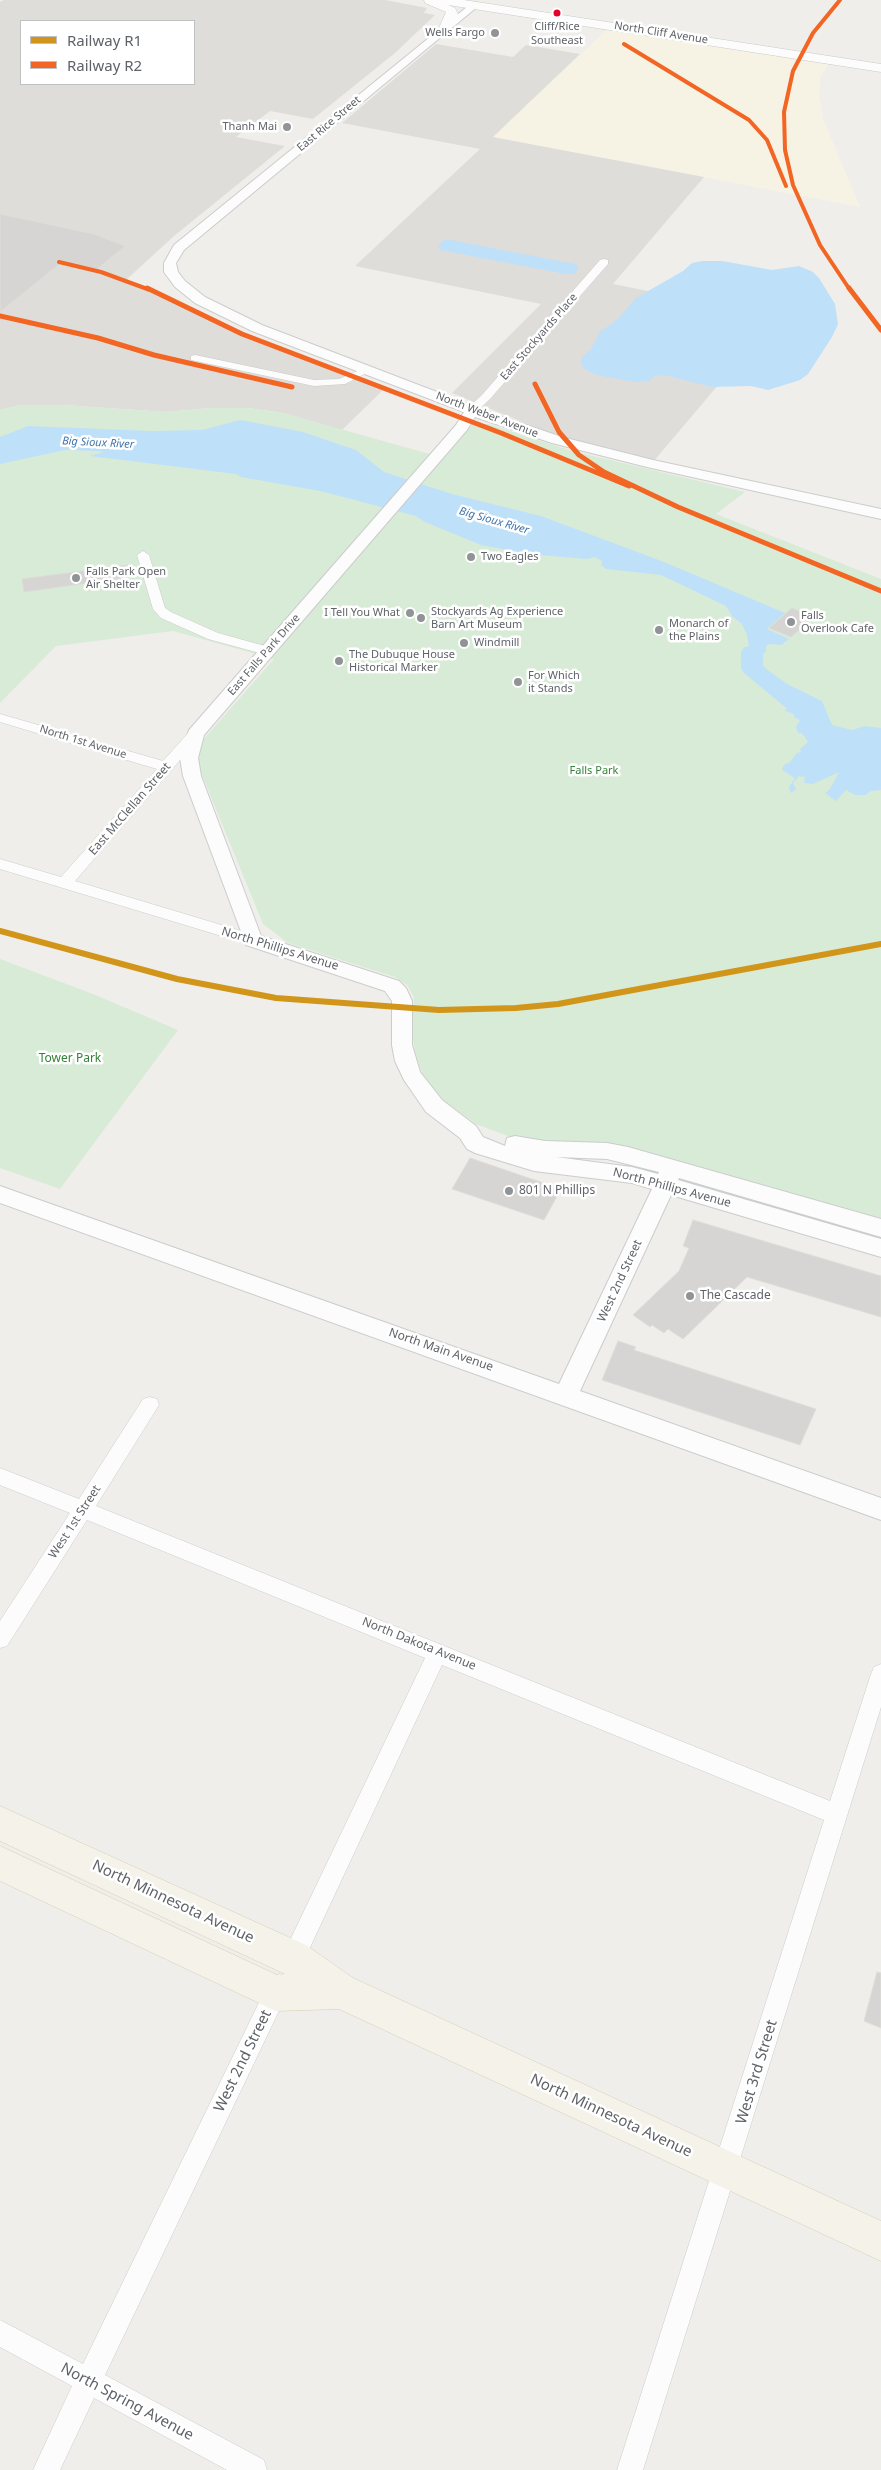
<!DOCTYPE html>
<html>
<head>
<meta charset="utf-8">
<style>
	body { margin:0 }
	#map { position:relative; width:881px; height:2470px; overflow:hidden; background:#efeeea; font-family:"Noto Sans",sans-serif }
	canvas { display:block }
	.legend { position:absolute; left:20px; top:20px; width:175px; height:65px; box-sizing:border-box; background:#fff; border:1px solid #bfc1c3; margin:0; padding:6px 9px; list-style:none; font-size:15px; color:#5f6368 }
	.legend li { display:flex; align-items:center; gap:10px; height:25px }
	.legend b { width:25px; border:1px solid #bfc1c3 }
</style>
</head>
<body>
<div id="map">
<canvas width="881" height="2470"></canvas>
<ul class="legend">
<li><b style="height:6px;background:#d1951a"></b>Railway R1</li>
<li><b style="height:6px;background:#f26522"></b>Railway R2</li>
</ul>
</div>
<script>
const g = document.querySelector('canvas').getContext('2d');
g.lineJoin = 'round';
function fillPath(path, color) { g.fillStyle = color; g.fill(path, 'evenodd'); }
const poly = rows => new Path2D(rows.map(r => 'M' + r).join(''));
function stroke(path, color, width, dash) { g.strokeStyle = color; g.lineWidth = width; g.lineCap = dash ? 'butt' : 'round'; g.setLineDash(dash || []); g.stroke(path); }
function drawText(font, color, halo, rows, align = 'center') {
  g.font = font + ' "Noto Sans",sans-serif'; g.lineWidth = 5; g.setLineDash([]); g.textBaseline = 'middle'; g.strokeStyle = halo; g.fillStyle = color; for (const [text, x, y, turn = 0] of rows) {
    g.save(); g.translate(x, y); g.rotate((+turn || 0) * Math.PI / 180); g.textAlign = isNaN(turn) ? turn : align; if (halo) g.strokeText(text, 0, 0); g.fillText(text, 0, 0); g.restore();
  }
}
const commercial = poly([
	[609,28,829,63,820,78,819,95,823,119,860,207,492,137]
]);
const industrial = poly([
	[4,0,385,0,427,8,424,13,435,15,395,53,313,119,270,111,236,137,285,146,174,236,126,280,174,300,242,334,385,388,342,430,283,413,248,408,211,408,166,412,63,405,20,405,0,410,0,2],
	[21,21,194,21,194,84,21,84],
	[436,44,513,57,526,45,580,54,493,137,704,177,613,284,653,292,747,351,653,462,554,435,452,393,541,304,355,266,480,149,342,123]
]);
const green = poly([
	[20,405,63,405,165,412,211,408,248,408,283,413,444,458,473,424,488,424,572,451,745,492,716,514,881,579,881,1223,561,1145,513,1138,476,1124,442,1099,424,1077,416,1058,412,1031,414,997,407,985,395,977,288,943,263,924,198,765,202,741,274,659,173,631,56,646,0,703,0,410],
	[0,959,93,994,178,1030,60,1189,0,1168]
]);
const water = poly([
	[446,239,575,264,578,266,578,269,575,274,565,274,440,250,438,246],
	[702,261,722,261,772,270,799,266,813,272,819,278,835,304,838,324,832,337,808,374,800,380,768,390,751,386,712,387,664,375,655,376,649,381,634,382,597,375,586,370,581,365,581,358,591,349,600,332,618,319,636,298,683,271,692,263],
	[240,420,303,432,356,450,384,472,452,494,541,516,664,562,785,613,767,629,789,639,781,645,770,644,766,646,766,652,758,656,755,661,787,684,822,701,832,725,852,730,865,726,881,728,881,790,870,791,866,795,855,795,846,790,836,801,825,793,830,789,839,772,813,784,804,783,805,777,799,776,793,783,796,789,791,793,789,787,795,778,782,770,784,765,790,762,797,753,801,752,800,749,808,742,802,733,798,733,796,727,800,720,794,717,794,714,785,711,792,701,791,695,771,682,767,682,754,672,743,672,744,665,741,658,749,647,747,635,742,624,732,616,726,606,661,575,606,569,601,565,602,561,595,557,587,559,528,554,481,545,425,522,416,516,320,491,241,477,236,474,90,456,104,452,96,451,65,450,0,464,0,437,28,426,152,431,202,430]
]);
const river = poly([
	[752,646,760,647,763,652,763,666,830,721,833,726,830,731,822,733,814,731,744,673,741,668,741,652,744,647,752,646]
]);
const building = poly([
	[0,214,94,234,125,246,97,269,62,262,0,312,0,214],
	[127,565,131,577,24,592,22,579,127,565],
	[792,608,814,617,791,637,769,628,792,608],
	[470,1158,561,1189,544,1220,452,1189,470,1158],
	[693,1220,881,1276,881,1317,747,1277,683,1339,668,1329,664,1333,652,1325,650,1327,633,1315,679,1271,689,1248,683,1246,693,1220],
	[618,1341,636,1347,634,1350,816,1409,800,1445,602,1380,618,1341],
	[877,1972,881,1973,881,2028,864,2021,877,1972]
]);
const minor = poly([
	[604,259,608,260,608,264,490,399,476,412,468,412,468,408,482,395,600,260,604,259],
	[195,355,314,380,339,379,367,367,372,370,345,384,314,386,191,360,191,356,195,355],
	[143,551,149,555,165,608,171,612,218,633,272,648,274,651,272,654,267,655,208,639,161,618,153,609,137,555,143,551],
	[0,714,163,761,190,731,200,731,202,734,200,737,75,881,258,936,261,940,258,944,248,944,0,869,0,859,61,877,157,769,0,722,0,714],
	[150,1397,157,1399,159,1405,96,1506,830,1801,871,1674,874,1667,881,1664,881,1707,643,2470,617,2470,824,1820,442,1665,299,1971,291,1975,283,1971,279,1963,283,1955,425,1658,87,1520,7,1646,0,1648,0,1621,70,1513,0,1485,0,1468,79,1499,143,1399,150,1397],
	[279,1974,287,1978,291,1986,287,1994,105,2375,264,2460,267,2470,227,2470,94,2398,60,2470,33,2470,72,2386,0,2347,0,2320,83,2364,271,1978,279,1974]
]);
const tertiary = poly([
	[473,2,477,3,477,7,184,250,176,263,178,272,185,281,205,297,262,325,497,415,562,437,653,460,881,509,881,519,647,467,552,443,475,417,467,430,204,735,198,758,201,776,261,936,399,981,406,988,412,1001,412,1045,420,1072,442,1100,476,1126,483,1137,505,1146,507,1138,515,1136,545,1141,607,1143,628,1147,881,1219,881,1237,679,1178,678,1180,881,1239,881,1257,671,1195,580,1391,881,1498,881,1520,0,1203,0,1186,559,1384,652,1189,632,1183,534,1171,475,1153,467,1149,460,1138,426,1112,404,1080,395,1061,392,1045,392,1001,385,991,246,945,183,776,180,758,189,730,456,425,464,412,252,331,195,303,175,287,164,272,164,263,174,245,473,2],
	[556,1157,607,1159,659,1172,658,1174,632,1167,556,1157]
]);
const secondary = poly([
	[424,0,464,0,881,64,881,72,448,5,455,8,458,14,449,31,445,32,439,28,446,12,425,3,424,0]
]);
const primary = poly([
	[0,1806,306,1945,353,1978,881,2221,881,2261,339,2009,276,2011,0,1881,0,1846,277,1975,285,1974,0,1841,0,1806]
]);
const rail1 = poly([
	[0,931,177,979,276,998,439,1010,516,1008,558,1004,881,944]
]);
const rail2Far1 = poly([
	[840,0,813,33,793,71,784,112,785,150,793,185,820,245,850,290],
	[624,44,749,120,767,140,786,186],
	[59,262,101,272,150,290]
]);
const rail2 = poly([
	[147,288,242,334,501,433,629,486],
	[849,288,881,330],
	[0,316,98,338,154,355,292,387],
	[535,384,559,432,579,455,604,472,678,507,881,591]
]);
const markers = [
	[557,13,4.5,"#e4002b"],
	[495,33,5,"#919496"],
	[287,127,5,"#919496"],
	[471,557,5,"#919496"],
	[76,578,5,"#919496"],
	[410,613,5,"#919496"],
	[421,618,5,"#919496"],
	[791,622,5,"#919496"],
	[659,630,5,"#919496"],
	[464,643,5,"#919496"],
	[339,661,5,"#919496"],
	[518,682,5,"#919496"],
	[509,1191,5,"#919496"],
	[690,1296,5,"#919496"]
];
const busNames = [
	["Cliff/Rice",557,27],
	["Southeast",557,41]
];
const farPoinames = [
	["Wells Fargo",485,33,"right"],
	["Thanh Mai",277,127,"right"],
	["Two Eagles",481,557],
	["Falls Park Open",86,572],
	["Air Shelter",86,585],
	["Stockyards Ag Experience",431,612],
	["Barn Art Museum",431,625],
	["I Tell You What",400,613,"right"],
	["Falls",801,616],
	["Overlook Cafe",801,629],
	["Monarch of",669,624],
	["the Plains",669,637],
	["Windmill",474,643],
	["The Dubuque House",349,655],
	["Historical Marker",349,668],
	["For Which",528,676],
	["it Stands",528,689]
];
const farStreetnames = [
	["North Cliff Avenue",661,33,9],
	["East Rice Street",329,124,-40],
	["East Stockyards Place",539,337,-49],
	["North Weber Avenue",487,415,21],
	["East Falls Park Drive",264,655,-49],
	["North 1st Avenue",83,742,17]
];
const farWaternames = [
	["Big Sioux River",98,443,3],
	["Big Sioux River",494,521,16]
];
const farParknames = [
	["Falls Park",594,771]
];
const streetNames = [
	["East McClellan Street",130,809,-49],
	["North Phillips Avenue",280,949,17],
	["North Phillips Avenue",672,1188,15],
	["West 2nd Street",620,1281,-65],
	["North Main Avenue",441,1350,19],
	["West 1st Street",75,1522,-57],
	["North Dakota Avenue",419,1644,22]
];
const parkNames = [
	["Tower Park",70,1059]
];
const poiNames = [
	["801 N Phillips",519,1191],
	["The Cascade",700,1296]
];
const nearStreetnames = [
	["North Minnesota Avenue",173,1902,25],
	["West 2nd Street",243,2061,-64],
	["West 3rd Street",757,2072,-73],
	["North Minnesota Avenue",611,2116,25],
	["North Spring Avenue",127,2402,28]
];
fillPath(commercial, '#f7f3e4');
fillPath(industrial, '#dfddda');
fillPath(green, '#d8ebd6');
fillPath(water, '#bfe0f9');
fillPath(river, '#bfe0f9');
fillPath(building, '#d6d5d3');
stroke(building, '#deddd9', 1);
stroke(minor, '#cbcccc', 1);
stroke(tertiary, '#cbcccc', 2);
stroke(secondary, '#cacacb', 1);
stroke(primary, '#d7ceb8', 1);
fillPath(minor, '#fdfcfc');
fillPath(tertiary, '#fdfcfc');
fillPath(secondary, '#fdfcfc');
fillPath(primary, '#f4f2e9');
stroke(rail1, '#d1951a', 6);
stroke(rail2Far1, '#f26522', 4);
stroke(rail2, '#f26522', 5);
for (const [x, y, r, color] of markers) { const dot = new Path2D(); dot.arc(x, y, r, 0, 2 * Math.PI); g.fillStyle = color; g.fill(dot); stroke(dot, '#fff', 2); }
drawText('11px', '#5f6368', '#fff', busNames);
drawText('11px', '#5f6368', '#fff', farPoinames, 'left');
drawText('11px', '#5f6368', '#fff', farStreetnames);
drawText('italic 11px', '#4174aa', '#fff', farWaternames);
drawText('11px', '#348238', '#fff', farParknames);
drawText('12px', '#5f6368', '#fff', streetNames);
drawText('12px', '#348238', '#fff', parkNames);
drawText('12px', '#5f6368', '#fff', poiNames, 'left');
drawText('15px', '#5f6368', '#fff', nearStreetnames);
</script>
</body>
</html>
